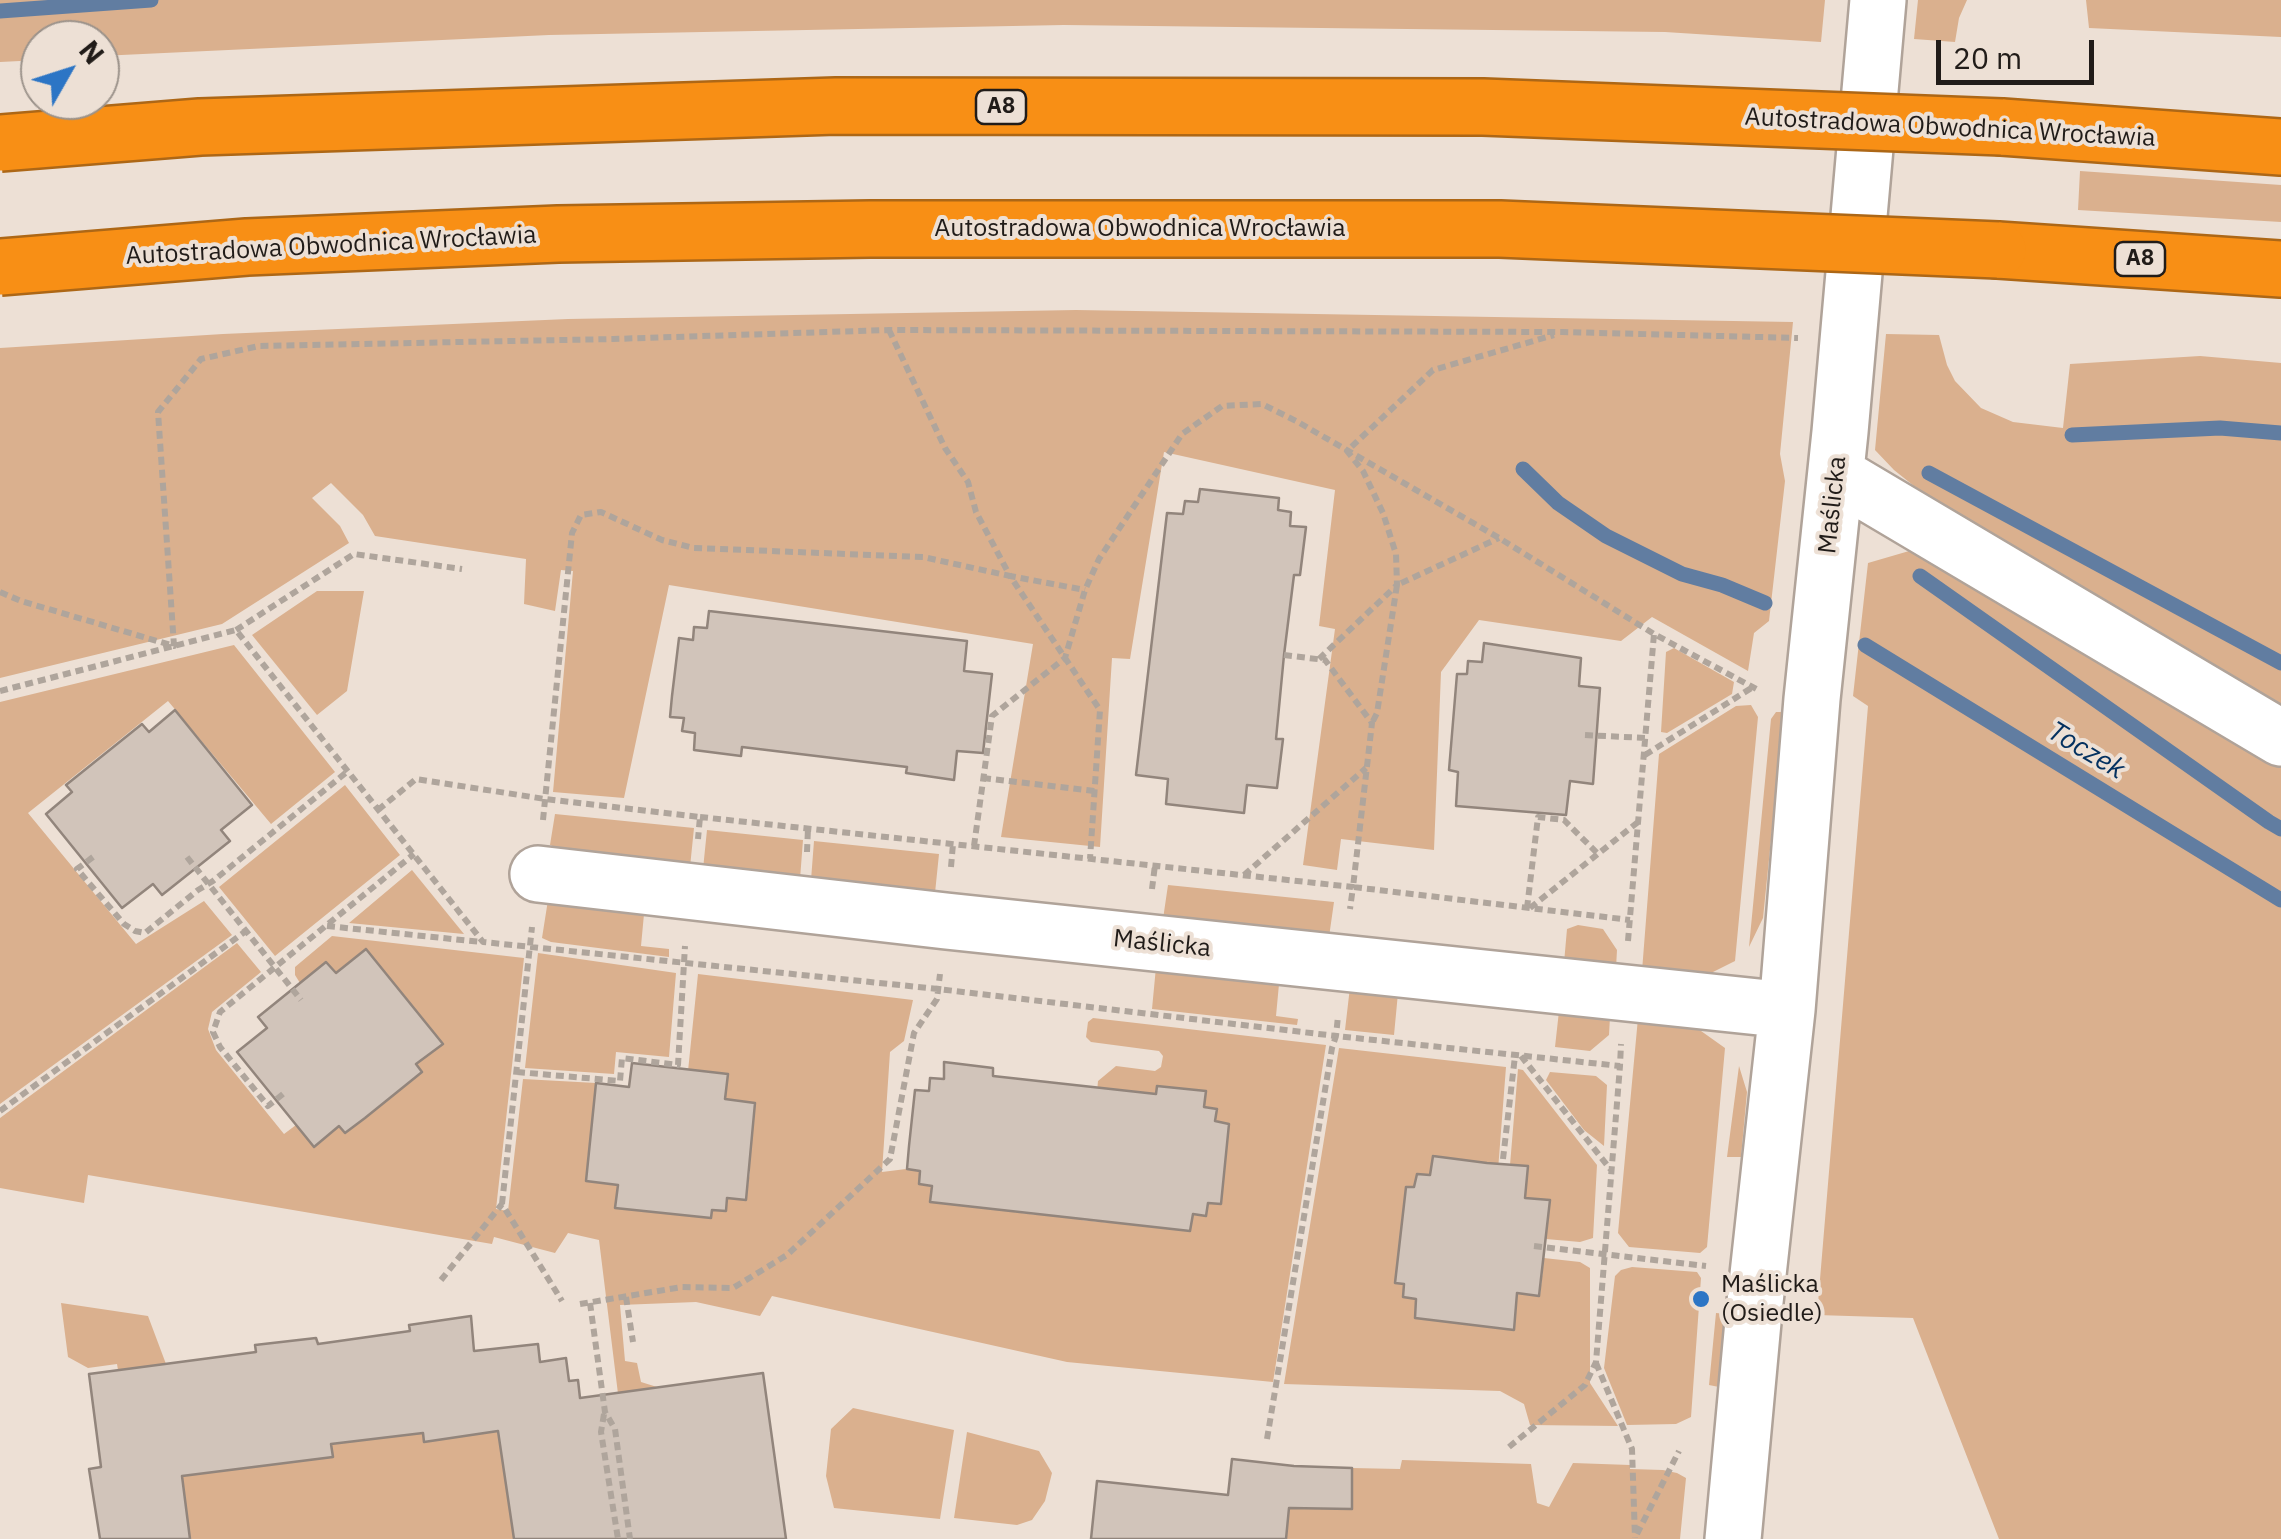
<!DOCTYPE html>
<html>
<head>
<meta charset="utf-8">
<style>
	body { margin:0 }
	#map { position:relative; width:2281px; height:1539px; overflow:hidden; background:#ede0d5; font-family:"IBM Plex Sans",sans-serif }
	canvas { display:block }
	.north { position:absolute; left:20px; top:20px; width:100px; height:100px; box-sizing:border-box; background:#ede0d5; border:2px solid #9b928a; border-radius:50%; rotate:51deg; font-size:28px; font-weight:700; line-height:40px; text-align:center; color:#211c19 }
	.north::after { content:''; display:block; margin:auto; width:35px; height:45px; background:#2c75c5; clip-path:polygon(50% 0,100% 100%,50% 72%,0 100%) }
	.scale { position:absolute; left:1936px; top:40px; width:158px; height:45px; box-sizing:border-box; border:5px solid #211c19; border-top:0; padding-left:12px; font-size:30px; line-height:35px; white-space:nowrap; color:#211c19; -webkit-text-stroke:8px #ede0d5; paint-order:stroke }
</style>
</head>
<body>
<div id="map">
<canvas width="2281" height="1539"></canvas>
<div class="north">N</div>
<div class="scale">20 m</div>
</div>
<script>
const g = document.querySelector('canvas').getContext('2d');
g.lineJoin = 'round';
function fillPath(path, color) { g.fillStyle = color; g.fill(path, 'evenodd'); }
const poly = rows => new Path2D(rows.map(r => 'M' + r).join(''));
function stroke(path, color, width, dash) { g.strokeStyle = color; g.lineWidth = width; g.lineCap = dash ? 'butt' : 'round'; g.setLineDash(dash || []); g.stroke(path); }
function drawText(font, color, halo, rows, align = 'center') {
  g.font = font + ' "IBM Plex Sans",sans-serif'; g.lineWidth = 8; g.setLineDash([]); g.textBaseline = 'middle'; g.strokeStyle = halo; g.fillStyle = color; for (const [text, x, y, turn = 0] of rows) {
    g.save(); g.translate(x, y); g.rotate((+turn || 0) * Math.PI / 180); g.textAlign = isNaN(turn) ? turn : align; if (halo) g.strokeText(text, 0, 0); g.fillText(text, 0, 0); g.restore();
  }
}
const green = poly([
	[0,0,1825,0,1821,42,1665,32,1064,25,549,35,100,56,100,40,40,40,40,60,0,62],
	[1918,0,1967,0,1959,18,1955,42,1914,39],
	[2086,0,2281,0,2281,37,2089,28],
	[2080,171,2281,185,2281,222,2078,210],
	[1076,310,1793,322,1780,454,1785,481,1769,621,1754,633,1748,671,1652,617,1621,641,1479,620,1441,672,1434,850,1341,839,1337,870,1303,865,1335,629,1319,626,1335,490,1164,452,1130,659,1112,658,1100,847,1001,837,1033,644,669,585,624,798,553,792,573,571,561,570,555,611,524,604,526,559,375,536,363,515,331,483,312,498,340,526,349,543,222,624,0,678,0,348,223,334,568,319],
	[1886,334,1939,335,1947,365,1955,381,1981,408,2013,422,2063,428,2070,364,2200,356,2281,363,2281,707,1914,486,1894,470,1875,450],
	[1916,549,2281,766,2281,1539,1999,1539,1913,1318,1817,1315,1868,706,1853,696,1868,563],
	[317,591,364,591,347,691,317,715,252,635],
	[234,645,335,772,271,824,168,701,28,813,136,944,204,901,232,935,0,1104,0,702],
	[1674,648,1734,682,1732,694,1667,733,1661,732,1666,652],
	[1751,705,1758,717,1735,961,1707,975,1642,971,1659,754,1736,706],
	[1776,712,1784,712,1763,918,1749,947,1771,719],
	[345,785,400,855,275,956,219,887],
	[555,814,694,828,690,867,562,850,550,845],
	[707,830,803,840,800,879,703,869],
	[814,841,939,854,935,893,811,880],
	[412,870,464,934,349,923],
	[1168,885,1334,902,1329,937,1163,919],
	[548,900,644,914,641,946,669,949,669,957,551,942,542,938],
	[1578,925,1603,929,1617,950,1616,968,1564,963,1567,929],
	[332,936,524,958,496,1209,508,1211,523,1079,596,1083,593,1110,596,1155,588,1154,586,1180,618,1185,616,1208,711,1218,712,1210,726,1211,727,1198,746,1199,750,1171,742,1169,745,1129,753,1129,755,1103,725,1099,727,1074,688,1071,698,974,913,1000,904,1041,890,1052,882,1172,906,1169,920,1171,919,1184,932,1186,931,1202,1007,1211,1037,1215,1081,1209,1081,1220,1112,1223,1113,1213,1142,1226,1190,1231,1193,1214,1206,1215,1208,1203,1221,1203,1229,1124,1215,1121,1217,1109,1204,1107,1205,1091,1158,1086,1155,1098,1097,1092,1098,1081,1116,1066,1155,1071,1161,1067,1163,1056,1159,1051,1091,1042,1086,1037,1088,1022,1093,1018,1326,1045,1273,1382,1067,1362,772,1296,760,1316,696,1302,620,1305,625,1361,637,1363,641,1382,657,1387,621,1418,599,1240,568,1233,555,1253,494,1237,492,1244,88,1175,84,1203,0,1188,0,1118,237,943,261,972,212,1012,208,1029,216,1050,284,1134,296,1125,314,1147,339,1126,345,1133,421,1072,416,1064,443,1044,366,949,335,973,300,983,295,975,295,967],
	[538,953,676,973,669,1057,616,1052,614,1074,525,1068],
	[1156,967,1279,984,1276,1016,1298,1019,1297,1025,1152,1009],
	[1350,987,1398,993,1394,1035,1345,1030],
	[1559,1011,1610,1017,1609,1035,1590,1051,1555,1047],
	[1638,1018,1694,1026,1725,1048,1707,1247,1700,1253,1629,1247,1618,1233],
	[1339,1048,1506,1067,1498,1170,1433,1156,1430,1175,1417,1174,1414,1187,1406,1187,1401,1224,1409,1226,1408,1244,1399,1245,1395,1283,1404,1284,1404,1297,1416,1299,1416,1318,1446,1322,1487,1317,1487,1327,1513,1330,1517,1293,1540,1295,1544,1258,1580,1262,1590,1268,1590,1383,1618,1426,1530,1425,1524,1404,1500,1391,1284,1384],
	[1739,1066,1747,1092,1741,1157,1727,1157],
	[1518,1069,1523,1070,1597,1165,1593,1238,1580,1242,1546,1239,1550,1200,1525,1198,1528,1167,1510,1165],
	[1550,1072,1596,1076,1607,1085,1604,1146,1584,1130,1546,1080],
	[1632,1267,1697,1272,1701,1278,1691,1417,1676,1424,1627,1425,1604,1368,1615,1276,1621,1270],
	[61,1303,148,1316,166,1364,118,1370,117,1364,88,1368,68,1357],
	[1716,1313,1727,1314,1719,1387,1709,1385],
	[853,1408,954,1430,940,1519,834,1508,826,1476,831,1429],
	[498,1423,514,1539,190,1539,182,1476,332,1457,331,1444,423,1433,425,1442,477,1434],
	[967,1432,1039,1451,1052,1473,1045,1501,1032,1520,1017,1525,954,1518],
	[1402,1460,1531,1464,1537,1503,1549,1507,1573,1463,1630,1465,1630,1469,1663,1470,1677,1473,1686,1478,1680,1539,1286,1539,1289,1508,1351,1509,1352,1468,1400,1469]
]);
const stream = poly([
	[0,11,151,0],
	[2072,435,2220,428,2281,433],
	[1523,469,1558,503,1606,536,1682,574,1722,585,1765,603],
	[1929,473,2281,663],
	[1920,576,2269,822,2281,829],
	[1865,645,2281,900]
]);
const building = poly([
	[1200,489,1279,498,1278,510,1291,512,1290,526,1306,527,1300,575,1294,575,1284,655,1276,739,1283,739,1277,788,1247,785,1244,813,1166,804,1168,779,1136,775,1167,513,1183,514,1185,501,1198,502,1200,489],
	[709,611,967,641,964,671,992,674,983,753,957,751,954,780,906,773,907,767,742,747,741,756,694,750,695,733,682,731,684,718,670,717,672,696,679,638,693,640,694,627,707,628,709,611],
	[1484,643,1581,658,1579,686,1600,688,1593,784,1570,781,1566,815,1456,806,1458,772,1449,770,1457,674,1467,674,1468,661,1482,662,1484,643],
	[175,710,252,805,221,830,230,841,162,895,153,884,122,908,46,814,72,792,66,785,142,724,149,732,175,710],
	[366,949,443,1044,416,1064,422,1072,365,1118,345,1133,339,1126,314,1147,237,1052,267,1028,258,1017,326,962,336,973,366,949],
	[944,1062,993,1068,993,1076,1156,1094,1157,1086,1206,1091,1204,1107,1217,1109,1215,1121,1229,1124,1221,1204,1208,1203,1206,1216,1193,1214,1190,1231,930,1202,932,1186,919,1184,920,1171,907,1169,909,1146,915,1090,929,1091,930,1078,944,1079,944,1062],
	[632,1063,728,1074,725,1099,755,1103,746,1200,727,1198,726,1211,712,1210,711,1218,615,1208,618,1185,586,1181,596,1083,629,1087,632,1063],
	[1433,1156,1487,1163,1528,1166,1525,1198,1550,1200,1539,1296,1517,1293,1514,1330,1415,1318,1416,1299,1403,1297,1404,1284,1395,1283,1406,1187,1414,1187,1417,1174,1430,1175,1433,1156],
	[471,1316,474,1351,538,1344,540,1362,566,1358,569,1381,578,1380,580,1398,763,1373,786,1539,514,1539,498,1431,424,1442,423,1433,331,1444,333,1457,182,1476,190,1539,100,1539,89,1469,101,1467,89,1374,256,1352,255,1345,316,1338,318,1344,410,1331,409,1325,471,1316],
	[1232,1459,1294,1466,1352,1468,1352,1509,1289,1508,1286,1539,1091,1539,1097,1481,1228,1495,1232,1459]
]);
const path = poly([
	[889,330,945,448,968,482,976,512,1010,576,1085,590],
	[0,592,21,601,174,646,158,412,201,359,259,346,613,339,889,330,1563,332,1798,338],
	[236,630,354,554,462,569],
	[1284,655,1325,660,1372,723,1353,887,1630,920],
	[1319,659,1397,585,1396,554,1383,513,1363,471,1347,451,1433,370,1554,335],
	[0,691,236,630,483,942,938,989,1336,1036,1338,1016],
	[1373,721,1377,713,1397,585,1499,538],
	[1585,735,1645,738],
	[1645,755,1753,687],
	[983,778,1095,791],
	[378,810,416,779,545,799,700,817,698,839],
	[700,817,1353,887,1350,909],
	[543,820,572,533,581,515,601,512,662,540,694,548,923,557,1010,576,1100,710,1090,859],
	[974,846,992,716,1065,658,1085,590,1099,559,1182,434,1222,406,1262,404,1298,422,1499,538,1654,634,1760,691],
	[807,852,808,828],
	[93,857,77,869,124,924,135,931,145,933,198,890,213,881,348,771],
	[187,857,301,1000],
	[951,867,953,844],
	[1244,875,1366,768],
	[1152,889,1155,865],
	[1527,908,1538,817,1564,820,1598,854],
	[1530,908,1638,822],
	[327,926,481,942],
	[1628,941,1654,634],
	[1521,1056,1611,1170],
	[517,1072,620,1081,622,1058,678,1065,685,946],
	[283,1094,268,1106,220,1047,213,1032,220,1012,414,854],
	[0,1111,246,931],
	[1503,1159,1515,1056],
	[502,1204,532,927],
	[1534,1246,1706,1266],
	[441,1280,502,1204,562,1301],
	[626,1297,633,1342],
	[590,1303,605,1412,615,1429,630,1539],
	[580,1304,682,1287,733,1288,787,1255,890,1159,914,1033,937,999,940,974],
	[1596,1363,1632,1449,1635,1538],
	[604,1414,601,1432,618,1539],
	[1267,1439,1332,1048,1336,1036,1620,1066,1621,1044],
	[1509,1447,1585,1385,1596,1362,1620,1066],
	[1637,1534,1679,1451]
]);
const minor = poly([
	[1836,474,2281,738],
	[538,874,946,921,1787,1010],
	[1733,1539,1754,1311,1787,1010,1812,699,1840,432,1878,0]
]);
const highway = poly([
	[2002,127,2281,147],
	[1998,250,2281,269]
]);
const highwayBridge = poly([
	[0,143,200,127,836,106,1483,107,2002,127],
	[0,267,247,247,558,234,870,229,1500,229,1998,250]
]);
const markers = [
	[1701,1299,10,"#2c75c5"]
];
const shields = [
	[1001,107,50],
	[2140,259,50]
];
const shieldNames = [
	["A8",1001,107],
	["A8",2140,259]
];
const streetNames = [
	["Autostradowa Obwodnica Wrocławia",1950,128,3],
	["Autostradowa Obwodnica Wrocławia",1140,229],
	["Autostradowa Obwodnica Wrocławia",331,246,-3],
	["Maślicka",1833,505,-84],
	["Maślicka",1162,944,6]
];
const poiNames = [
	["Maślicka",1721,1285],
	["(Osiedle)",1721,1314]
];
const waterNames = [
	["Toczek",2086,751,31]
];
fillPath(green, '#dab08e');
stroke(stream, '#617da1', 15);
fillPath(building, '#d1c4ba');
stroke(building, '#92857c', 2.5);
stroke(minor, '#b0a399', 60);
stroke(highway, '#ad6716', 60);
stroke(path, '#afa59c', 6, [8, 5]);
stroke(minor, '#fff', 55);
stroke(highway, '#f88f15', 55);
stroke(highwayBridge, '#ad6716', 60, []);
stroke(highwayBridge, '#f88f15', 55);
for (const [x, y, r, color] of markers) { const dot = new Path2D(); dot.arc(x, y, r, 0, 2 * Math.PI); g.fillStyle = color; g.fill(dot); stroke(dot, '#ede0d5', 4); }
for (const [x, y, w] of shields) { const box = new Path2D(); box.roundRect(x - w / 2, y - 17, w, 34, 8); g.fillStyle = '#ede0d5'; g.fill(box); stroke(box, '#211c19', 2.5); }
drawText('bold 22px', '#211c19', null, shieldNames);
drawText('25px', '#211c19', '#ede0d5', streetNames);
drawText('25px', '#211c19', '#ede0d5', poiNames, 'left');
drawText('italic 28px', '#043160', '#ede0d5', waterNames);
</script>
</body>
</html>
